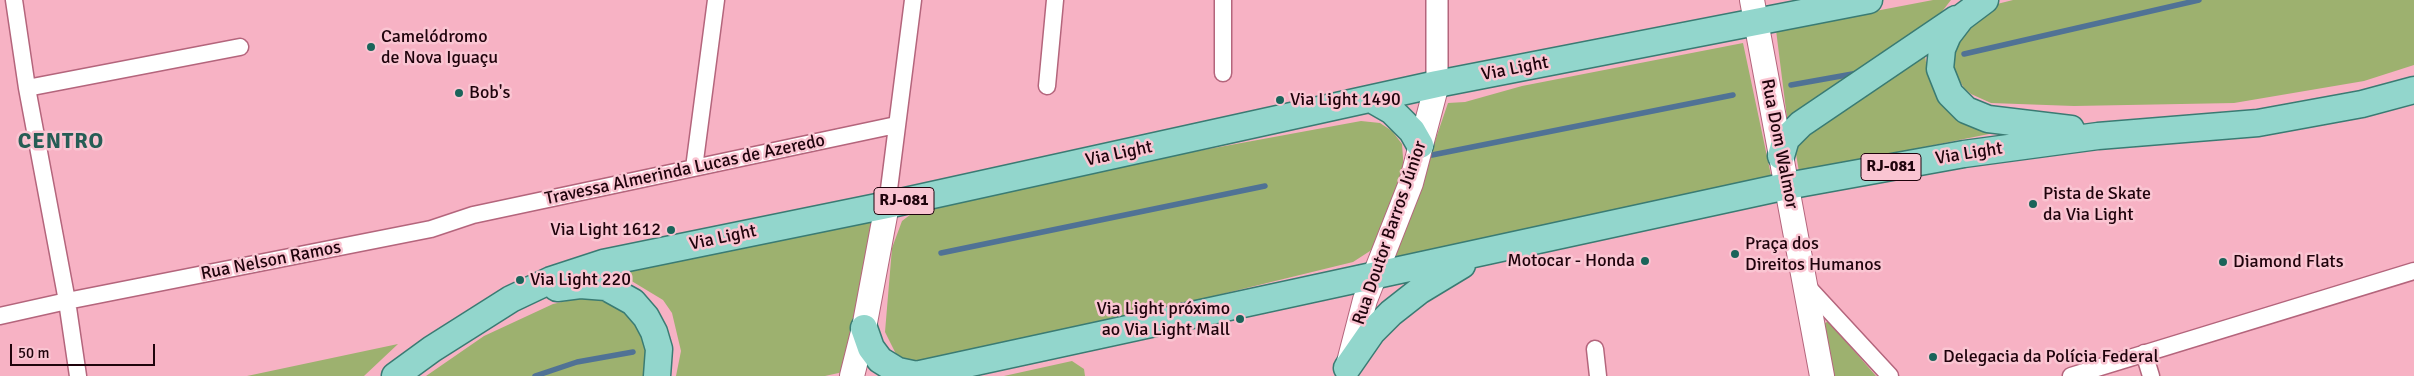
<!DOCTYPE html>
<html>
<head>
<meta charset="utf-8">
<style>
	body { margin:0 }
	#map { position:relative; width:2414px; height:376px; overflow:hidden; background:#f7b2c4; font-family:Signika,sans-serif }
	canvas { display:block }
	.scale { position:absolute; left:10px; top:344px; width:145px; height:22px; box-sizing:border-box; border:2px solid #1f030c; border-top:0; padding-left:6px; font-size:15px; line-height:18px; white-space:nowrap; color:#1f030c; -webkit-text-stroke:4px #fac5d2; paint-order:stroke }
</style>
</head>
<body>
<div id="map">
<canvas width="2414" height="376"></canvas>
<div class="scale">50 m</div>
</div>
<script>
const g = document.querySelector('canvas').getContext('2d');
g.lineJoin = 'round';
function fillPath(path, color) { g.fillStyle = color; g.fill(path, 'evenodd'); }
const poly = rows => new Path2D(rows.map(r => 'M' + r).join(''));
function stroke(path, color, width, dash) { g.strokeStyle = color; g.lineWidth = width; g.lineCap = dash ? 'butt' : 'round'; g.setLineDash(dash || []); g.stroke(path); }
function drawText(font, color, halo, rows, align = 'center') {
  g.font = font + ' Signika,sans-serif'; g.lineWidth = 5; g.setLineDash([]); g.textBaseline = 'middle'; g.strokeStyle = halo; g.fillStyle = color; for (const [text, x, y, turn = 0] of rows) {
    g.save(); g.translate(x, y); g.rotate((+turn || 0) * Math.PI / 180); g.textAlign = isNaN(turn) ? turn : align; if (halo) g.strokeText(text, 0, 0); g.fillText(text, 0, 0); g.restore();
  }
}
const green = poly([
	[1933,0,1951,0,1933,23,1788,126,1776,30],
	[2013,0,2414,0,2414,65,2364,81,2234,103,2074,106,1991,103,1971,94,1964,88,1954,71,1952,50,1954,42,1989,6],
	[1743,43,1772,180,1394,261,1448,103,1465,102,1522,86],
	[1925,55,1928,77,1938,100,1953,115,1999,132,1799,172,1795,148,1809,134],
	[1361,121,1380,123,1392,131,1402,144,1404,171,1380,237,1370,251,1353,262,952,360,919,366,897,356,885,332,892,248,902,221,915,211,931,206,1176,155],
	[876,217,843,372,825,376,676,376,681,351,672,313,663,300,620,274],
	[588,296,622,308,647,333,648,376,426,376,484,336,553,304],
	[1827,322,1829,322,1876,376,1831,376,1823,324],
	[398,344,364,376,247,376],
	[1072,361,1084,369,1085,376,1004,376]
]);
const stream = poly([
	[1964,54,2199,0],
	[1791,85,1858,73],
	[1432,155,1733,95],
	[941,253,1265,186],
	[535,376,577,362,633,352]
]);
const minor = poly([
	[14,0,27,88,67,301,78,376],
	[1223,73,1223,0],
	[1047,86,1055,0],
	[27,88,240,47],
	[694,168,716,0],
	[887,205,913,0],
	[1805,284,1890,376],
	[0,316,67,301,431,229,473,215,896,125],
	[1595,349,1598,376],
	[2144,353,2151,376],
	[2071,376,2414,271]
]);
const tertiary = poly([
	[1437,0,1437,84]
]);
const secondary = poly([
	[1752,0,1822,376],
	[1349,362,1365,300,1411,183,1437,84],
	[852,376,864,328,887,205]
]);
const primary = poly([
	[1985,0,1961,18,1948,35,1942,49,1940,69,1950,94,1966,110,1988,119,2071,129],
	[1371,99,1392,111,1412,131,1420,145],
	[1781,156,1786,139,1801,124,1956,19],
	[557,288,580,285,606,287,633,302,646,317,654,332,659,349,657,376],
	[864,328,871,348,880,360,898,371,917,375],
	[1347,368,1372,332,1391,313,1419,291,1462,265],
	[395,376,432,349,511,299,551,280,603,263,887,205,1437,84,1869,0],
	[911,376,1787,186,1964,154,2098,136,2258,123,2362,104,2414,90]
]);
const markers = [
	[371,47,5,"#1a645a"],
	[459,93,5,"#1a645a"],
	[1280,100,5,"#1a645a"],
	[2033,204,5,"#1a645a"],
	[671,230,5,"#1a645a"],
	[1735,254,5,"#1a645a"],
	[1645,261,5,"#1a645a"],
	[2223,262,5,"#1a645a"],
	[520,280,5,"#1a645a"],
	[1240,319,5,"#1a645a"],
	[1933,357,5,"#1a645a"]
];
const shields = [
	[1891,167,60],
	[904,201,60]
];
const shieldNames = [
	["RJ-081",1891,167],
	["RJ-081",904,201]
];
const poiNames = [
	["Camelódromo",381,37],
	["de Nova Iguaçu",381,58],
	["Bob's",469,93],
	["Via Light 1490",1290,100],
	["Pista de Skate",2043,194],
	["da Via Light",2043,215],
	["Via Light 1612",661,230,"right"],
	["Praça dos",1745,244],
	["Direitos Humanos",1745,265],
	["Motocar - Honda",1635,261,"right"],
	["Diamond Flats",2233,262],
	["Via Light 220",530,280],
	["Via Light próximo",1230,309,"right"],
	["ao Via Light Mall",1230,330,"right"],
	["Delegacia da Polícia Federal",1943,357]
];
const streetNames = [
	["Via Light",1515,69,-11],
	["Rua Dom Walmor",1779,144,79],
	["Via Light",1119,154,-12],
	["Via Light",1969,154,-9],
	["Travessa Almerinda Lucas de Azeredo",685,170,-12],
	["Rua Doutor Barros Júnior",1390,233,-71],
	["Via Light",723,238,-12],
	["Rua Nelson Ramos",271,261,-11]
];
const districtNames = [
	["CENTRO",61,142]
];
fillPath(green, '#9db16f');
stroke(stream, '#507295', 5.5);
stroke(minor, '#b4657c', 19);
stroke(tertiary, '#b4657c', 24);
stroke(secondary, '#b4657c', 26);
stroke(primary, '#3a7b73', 29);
stroke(minor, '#fff', 16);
stroke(tertiary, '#fff', 21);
stroke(secondary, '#fff', 24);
stroke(primary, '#92d6cc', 26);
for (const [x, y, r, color] of markers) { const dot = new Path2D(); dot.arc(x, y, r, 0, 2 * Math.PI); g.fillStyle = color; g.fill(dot); stroke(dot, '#fac5d2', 2); }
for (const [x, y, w] of shields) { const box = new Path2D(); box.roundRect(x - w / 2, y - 13.5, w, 27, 4); g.fillStyle = '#fac5d2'; g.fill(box); stroke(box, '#1f030c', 1); }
drawText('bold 16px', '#1f030c', null, shieldNames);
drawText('18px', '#1f030c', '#fac5d2', poiNames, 'left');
drawText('18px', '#1f030c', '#fac5d2', streetNames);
g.letterSpacing = '1px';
drawText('bold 22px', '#265d55', '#fac5d2', districtNames);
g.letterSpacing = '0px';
</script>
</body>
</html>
